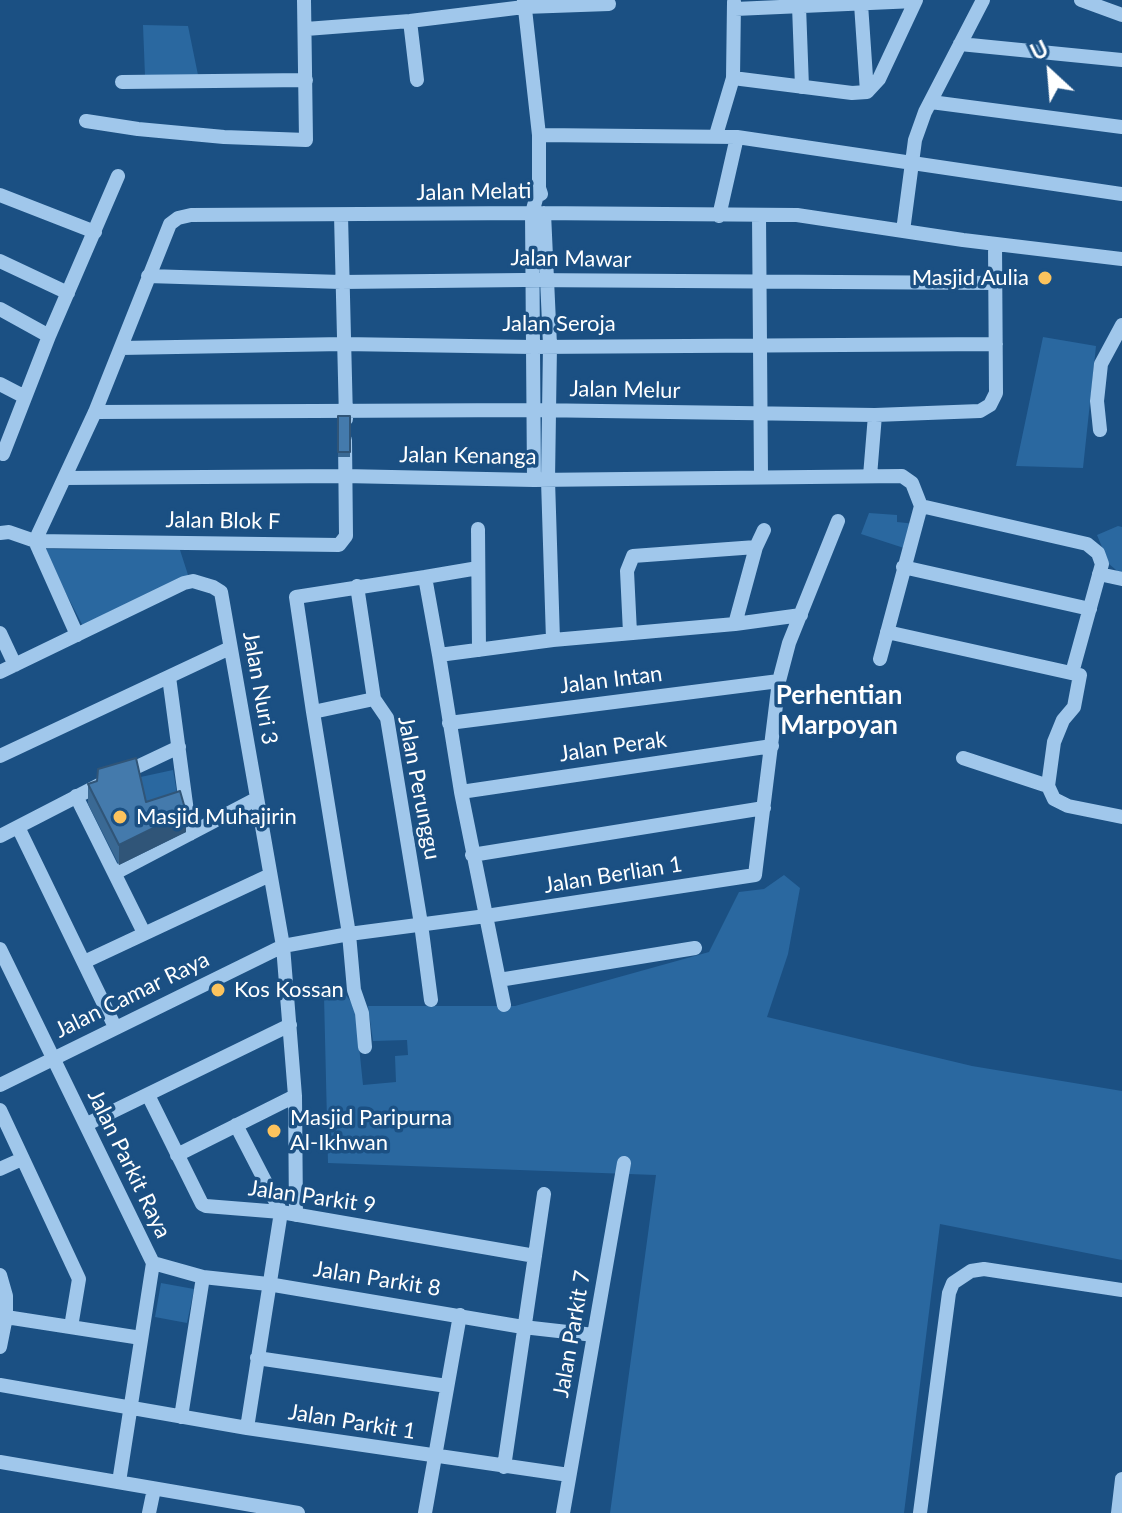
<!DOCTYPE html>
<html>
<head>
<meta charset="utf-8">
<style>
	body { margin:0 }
	#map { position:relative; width:1122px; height:1513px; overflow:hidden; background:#1b5083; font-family:Lato,sans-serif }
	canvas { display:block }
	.north { position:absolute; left:1010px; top:32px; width:80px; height:80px; -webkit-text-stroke:6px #1b5083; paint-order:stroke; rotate:334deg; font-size:22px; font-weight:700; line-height:32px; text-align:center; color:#fff }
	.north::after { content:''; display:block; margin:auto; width:28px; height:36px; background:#fff; clip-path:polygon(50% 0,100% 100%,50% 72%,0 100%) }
</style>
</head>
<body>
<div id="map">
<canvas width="1122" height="1513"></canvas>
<div class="north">U</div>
</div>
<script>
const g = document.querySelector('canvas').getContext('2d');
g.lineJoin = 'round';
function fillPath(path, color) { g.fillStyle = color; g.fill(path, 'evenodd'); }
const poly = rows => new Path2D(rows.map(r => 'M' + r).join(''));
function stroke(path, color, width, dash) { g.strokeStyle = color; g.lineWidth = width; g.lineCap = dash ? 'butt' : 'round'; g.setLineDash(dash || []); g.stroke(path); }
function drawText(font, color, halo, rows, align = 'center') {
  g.font = font + ' Lato,sans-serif'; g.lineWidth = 7; g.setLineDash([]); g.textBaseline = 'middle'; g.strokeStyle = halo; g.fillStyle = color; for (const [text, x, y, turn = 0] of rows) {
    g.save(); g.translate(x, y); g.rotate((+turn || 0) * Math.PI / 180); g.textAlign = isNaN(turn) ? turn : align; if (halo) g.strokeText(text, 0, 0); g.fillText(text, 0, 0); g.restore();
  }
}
const green = poly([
	[143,25,188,26,198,75,145,76],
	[1043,337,1096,346,1083,468,1016,466],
	[869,513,897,515,897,522,916,524,907,549,861,534],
	[1118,526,1122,527,1122,575,1109,564,1097,535],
	[43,549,180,550,189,578,85,630],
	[173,770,180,811,146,823,136,778],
	[784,875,800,888,788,954,767,1017,972,1066,1122,1091,1122,1260,940,1224,904,1513,610,1513,656,1175,328,1163,324,996,345,994,355,1007,363,1085,396,1082,395,1056,408,1055,407,1040,373,1041,368,1006,515,1006,709,952,739,892,764,889],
	[161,1283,194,1289,187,1323,155,1317]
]);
const minor = poly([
	[524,0,539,135,539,188,541,194],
	[1081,0,1122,15],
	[861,4,867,92],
	[799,6,802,87],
	[735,9,915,1],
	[410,21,417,80],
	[306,29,410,21,524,7,609,4],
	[960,44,1122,60],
	[733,78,852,93,867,92,879,79,916,0],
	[122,82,306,80],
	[931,102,1122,127],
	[86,121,138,129,224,137,306,140,304,0],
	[539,135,737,137],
	[716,135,733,78,734,2],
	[0,195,95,232],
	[544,213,550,345,548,480,553,640],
	[341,215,346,419],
	[759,215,761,476],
	[719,216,737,137,1122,194],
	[903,231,915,140,925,112,983,0],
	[0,261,68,293],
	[148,276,341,282,524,280,994,283],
	[0,309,49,336,3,454,0,452],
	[49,336,118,176],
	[121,348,343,344,533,347,996,344],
	[0,384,25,397],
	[95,412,532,410,875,415,980,411,990,405,996,393,995,244],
	[1100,430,1097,401,1101,364,1122,325],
	[870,476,875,415],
	[65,478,344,476,534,480,902,476,912,483,921,506,880,659],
	[534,480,532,213,539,188],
	[921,506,1087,544,1098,553,1102,564,1072,673],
	[478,529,479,650],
	[0,533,9,532,35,541,339,545,346,536,345,440],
	[35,541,95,412,170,224,178,218,191,215,532,213,797,215,963,240,1122,259],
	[35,541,77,635],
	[903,567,1090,609],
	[1099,574,1122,579],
	[425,577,478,568],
	[357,586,374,699,387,718,421,924,431,1000],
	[735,624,756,547,764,530],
	[887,632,1080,675,1074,707,1063,720,1054,742,1048,786,1054,799,1068,806,1122,817],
	[0,633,15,665],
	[630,633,627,571,633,556,756,547],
	[0,672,184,583,193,581,213,587,221,592,283,946,295,1096,296,1215],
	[169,677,190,834],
	[313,712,296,597,425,577,439,655],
	[449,723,779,681],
	[0,756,230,648],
	[963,758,1048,786],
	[122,774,179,747],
	[461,792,772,746],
	[76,796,144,933],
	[18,827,115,1027],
	[0,836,103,783],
	[472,855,764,808],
	[115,873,256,799],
	[0,949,153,1263,119,1482],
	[84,962,270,875],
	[499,980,695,948],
	[504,1005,461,792,439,655,553,640,735,624,801,615],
	[365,1047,362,1013,354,990,349,934,313,712,374,699],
	[0,1085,283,946,349,934,486,916,755,875,779,681,789,643,838,521],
	[148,1095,202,1204,206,1206,281,1212,535,1256],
	[0,1110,79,1279,71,1327],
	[87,1124,290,1025],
	[236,1125,281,1212,247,1428],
	[177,1155,295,1096],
	[0,1169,22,1159],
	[153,1263,203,1277,268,1284,523,1327,594,1335],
	[0,1275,6,1296,6,1317,0,1347],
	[6,1317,141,1338],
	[257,1358,447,1386],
	[0,1385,247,1428,569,1475],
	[181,1417,203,1277],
	[0,1462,298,1513],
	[504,1467,544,1194],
	[149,1513,154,1489],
	[425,1513,460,1315],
	[563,1513,624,1163],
	[920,1513,949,1293,953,1283,971,1271,984,1269,1122,1290],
	[1118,1513,1122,1479]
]);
const wall = poly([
	[338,416,350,416,350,457,338,457],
	[88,784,186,832,119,865,88,804]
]);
const shadedWall = poly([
	[186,812,186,832,119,865,119,845]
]);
const building = poly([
	[338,416,350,416,350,452,338,452,338,416],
	[136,758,146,802,180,791,186,812,119,845,88,784,97,781,98,769,136,758]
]);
const markers = [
	[1045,278,8,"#fcc35d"],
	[120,817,8,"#fcc35d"],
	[218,990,8,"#fcc35d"],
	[274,1131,8,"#fcc35d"]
];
const streetNames = [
	["Jalan Melati",474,192,-1],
	["Jalan Mawar",571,259,1],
	["Jalan Seroja",559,324],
	["Jalan Melur",625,390,1],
	["Jalan Kenanga",468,456,1],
	["Jalan Blok F",223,521,1],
	["Jalan Intan",611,680,-7],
	["Jalan Nuri 3",260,688,80],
	["Jalan Perak",613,747,-8],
	["Jalan Perunggu",419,788,79],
	["Jalan Berlian 1",613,875,-9],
	["Jalan Camar Raya",132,995,-26],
	["Jalan Parkit Raya",129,1164,64],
	["Jalan Parkit 9",312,1197,8],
	["Jalan Parkit 8",377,1279,9],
	["Jalan Parkit 7",572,1334,-80],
	["Jalan Parkit 1",352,1422,9]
];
const poiNames = [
	["Masjid Aulia",1029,278,"right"],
	["Masjid Muhajirin",136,817],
	["Kos Kossan",234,990],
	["Masjid Paripurna",290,1118],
	["Al-Ikhwan",290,1143]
];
const quarterNames = [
	["Perhentian",839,696],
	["Marpoyan",839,726]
];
fillPath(green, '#2a68a0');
stroke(minor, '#a0c7eb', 14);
fillPath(wall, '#3a6994');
fillPath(shadedWall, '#305578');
fillPath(building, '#447aac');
stroke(building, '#305578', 2);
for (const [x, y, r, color] of markers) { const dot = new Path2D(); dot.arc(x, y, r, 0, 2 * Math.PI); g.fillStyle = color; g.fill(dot); stroke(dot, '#1b5083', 3); }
drawText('22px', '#fff', '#1b5083', streetNames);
drawText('22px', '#fff', '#1b5083', poiNames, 'left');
drawText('bold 26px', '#fff', '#1b5083', quarterNames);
</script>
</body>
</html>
